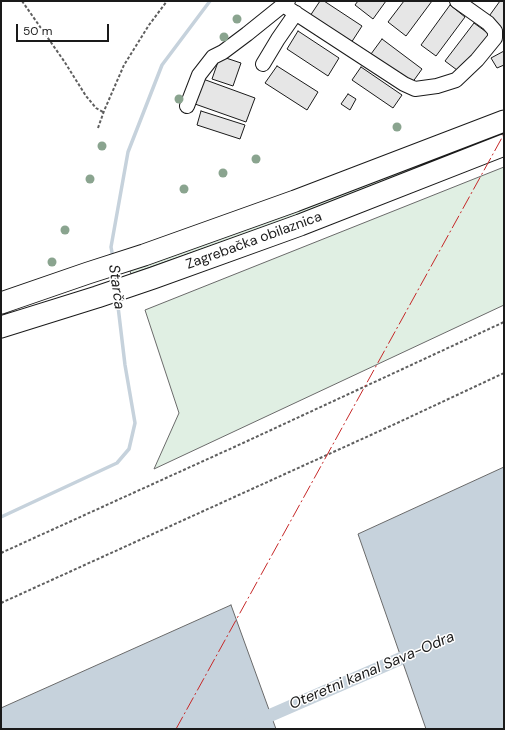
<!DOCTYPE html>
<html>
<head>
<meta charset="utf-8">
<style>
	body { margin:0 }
	#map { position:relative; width:505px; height:730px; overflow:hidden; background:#fff; font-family:"DM Sans",sans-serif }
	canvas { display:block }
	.frame { position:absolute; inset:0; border:2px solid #1a1a1a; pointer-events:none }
	.scale { position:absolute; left:16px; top:24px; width:93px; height:18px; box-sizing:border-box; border:2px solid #1a1a1a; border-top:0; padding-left:5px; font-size:12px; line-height:14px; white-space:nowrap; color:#1a1a1a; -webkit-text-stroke:3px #fff; paint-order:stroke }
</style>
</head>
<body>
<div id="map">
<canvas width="505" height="730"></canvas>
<div class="frame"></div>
<div class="scale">50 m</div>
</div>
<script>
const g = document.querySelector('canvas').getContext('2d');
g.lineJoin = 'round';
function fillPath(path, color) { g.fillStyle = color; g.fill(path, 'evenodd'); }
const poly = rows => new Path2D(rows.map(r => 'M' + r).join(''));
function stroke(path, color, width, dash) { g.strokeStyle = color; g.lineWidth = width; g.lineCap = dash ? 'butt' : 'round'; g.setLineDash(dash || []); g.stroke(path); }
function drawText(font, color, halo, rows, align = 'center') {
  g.font = font + ' "DM Sans",sans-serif'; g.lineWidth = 3; g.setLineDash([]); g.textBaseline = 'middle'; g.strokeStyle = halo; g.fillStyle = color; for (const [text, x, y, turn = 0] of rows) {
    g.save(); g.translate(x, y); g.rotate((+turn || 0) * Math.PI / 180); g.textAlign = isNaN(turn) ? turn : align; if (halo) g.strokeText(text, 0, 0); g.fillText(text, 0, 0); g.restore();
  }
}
const green = poly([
	[504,129,504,137,319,208,131,274,129,268,504,129],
	[504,167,504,305,154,469,179,413,145,310,504,167]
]);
const water = poly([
	[504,467,504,729,426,729,358,534,504,467],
	[231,605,276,729,1,729,1,708,231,605]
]);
const stream = poly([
	[113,258,111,247,128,152,162,65,210,1],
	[1,517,117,463,129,449,135,423,125,365,117,298]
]);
const canal = poly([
	[239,729,418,651]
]);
const building = poly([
	[320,1,324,1,362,26,351,43,310,16,320,1],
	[358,1,386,1,373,19,355,5,358,1],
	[404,1,432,1,406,36,388,22,404,1],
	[500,1,504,1,504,31,487,19,500,1],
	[450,5,465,17,436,56,421,45,450,5],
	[474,23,489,34,461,73,445,61,474,23],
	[298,31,339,58,328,76,287,49,298,31],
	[382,39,422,69,412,83,371,54,382,39],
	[504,51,504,65,497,68,491,58,504,51],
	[220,56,241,63,233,86,212,79,220,56],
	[277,66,318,92,307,110,265,83,277,66],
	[361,67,402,95,393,108,352,80,361,67],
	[203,79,255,98,246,122,195,104,203,79],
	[348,94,356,99,350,110,341,104,348,94],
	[201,111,245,125,240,139,197,125,201,111]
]);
const path = poly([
	[22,1,64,61,86,96,96,108,103,112],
	[98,128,104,111,124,65,149,25,167,1],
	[1,553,243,443,504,322],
	[1,603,395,424,504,373]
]);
const minor = poly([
	[283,5,404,84,415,89,437,86,456,80,477,60,495,38,495,31,488,23,457,1],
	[263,64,278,39,296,13],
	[187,106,199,75,213,57,223,52,247,34,288,1]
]);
const highway = poly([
	[1,303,88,273,144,255,295,201,504,121],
	[1,327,97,297,153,278,300,225,504,145]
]);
const power = poly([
	[176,729,504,134]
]);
const trees = [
	[237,19],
	[224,37],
	[179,99],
	[397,127],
	[102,146],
	[256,159],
	[223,173],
	[90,179],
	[184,189],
	[65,230],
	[52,262]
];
const streetNames = [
	["Zagrebačka obilaznica",254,241,-20]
];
const waterNames = [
	["Starča",116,287,82],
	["Oteretni kanal Sava-Odra",372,671,-23]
];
fillPath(green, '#e0efe3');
stroke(green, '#6a6a6a', 1);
fillPath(water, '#c6d2dc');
stroke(water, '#6a6a6a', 1);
stroke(stream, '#c6d2dc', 3.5);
stroke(canal, '#c6d2dc', 13);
fillPath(building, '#e6e6e6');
stroke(building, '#1a1a1a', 1);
stroke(minor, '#1a1a1a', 16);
stroke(highway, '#1a1a1a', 23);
stroke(path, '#5f5f5f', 2, [3, 2]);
stroke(minor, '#fff', 14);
stroke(highway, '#fff', 21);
stroke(power, '#c62828', 1, [14, 3, 2, 3]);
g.fillStyle = '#8aa48f';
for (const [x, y] of trees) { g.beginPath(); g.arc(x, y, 4.5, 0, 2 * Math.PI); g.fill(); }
drawText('14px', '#1a1a1a', '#fff', streetNames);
drawText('italic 15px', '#1a1a1a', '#fff', waterNames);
</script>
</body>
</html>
